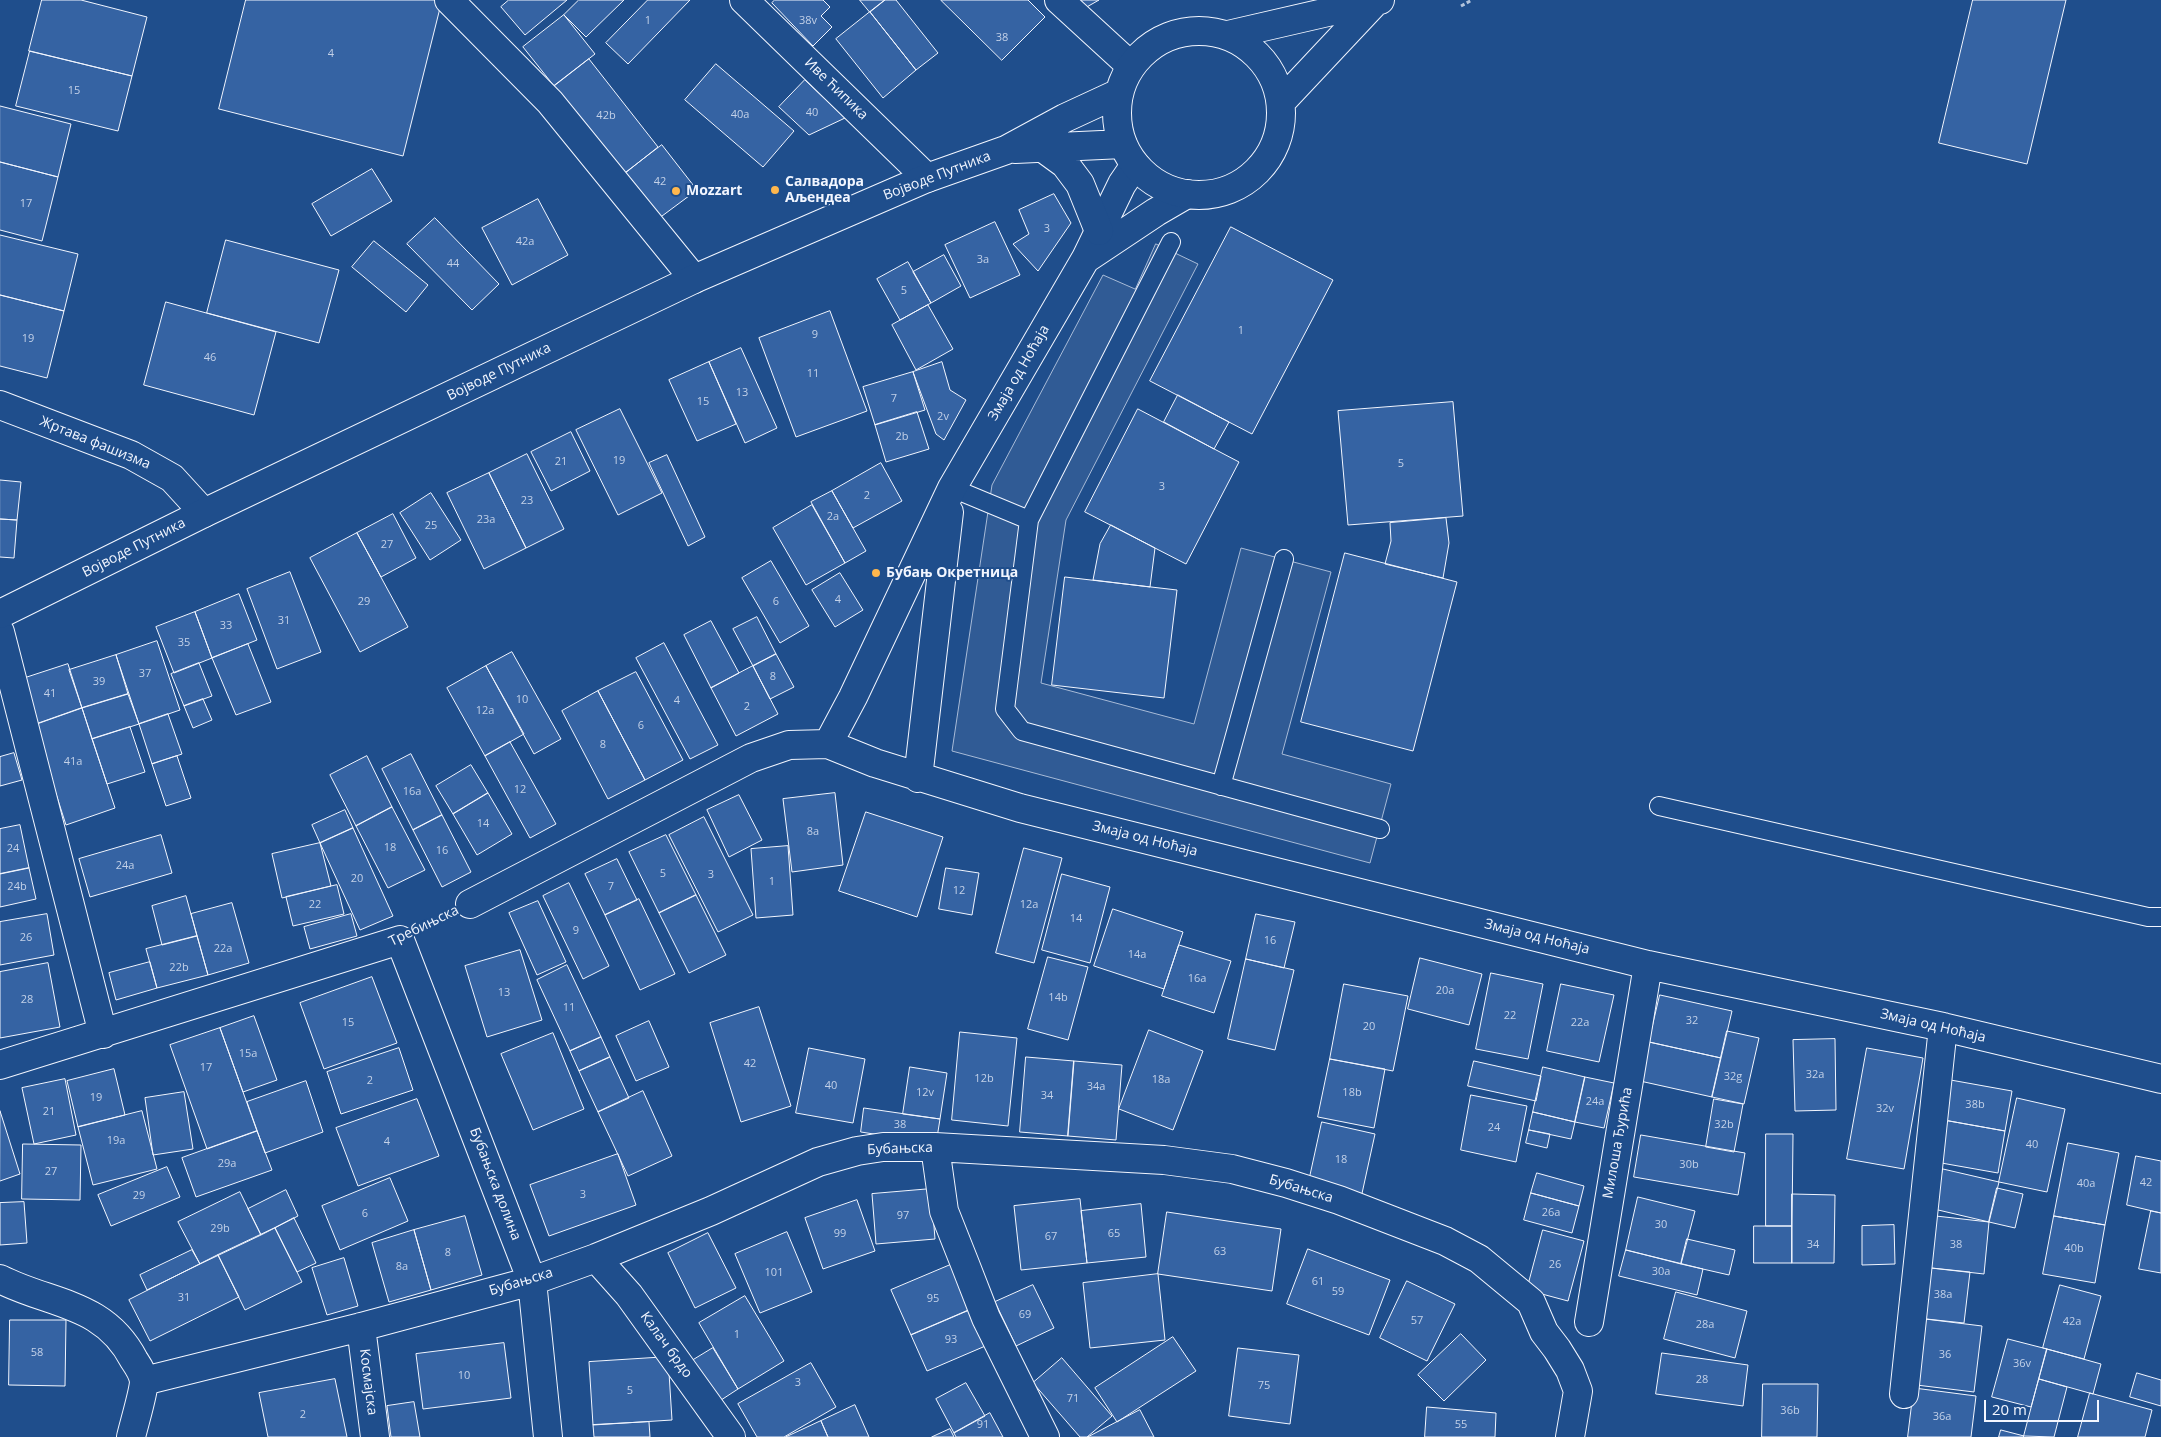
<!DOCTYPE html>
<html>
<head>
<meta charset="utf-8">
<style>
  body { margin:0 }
  #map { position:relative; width:2161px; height:1437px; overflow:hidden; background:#1f4e8c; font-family:"Open Sans",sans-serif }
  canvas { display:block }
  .scale { position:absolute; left:1984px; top:1400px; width:115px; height:22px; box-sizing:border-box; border:2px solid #f2f6ff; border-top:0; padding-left:6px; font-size:15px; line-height:18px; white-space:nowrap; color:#f2f6ff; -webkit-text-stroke:4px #1f4e8c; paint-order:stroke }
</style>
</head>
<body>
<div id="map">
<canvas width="2161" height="1437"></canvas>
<div class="scale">20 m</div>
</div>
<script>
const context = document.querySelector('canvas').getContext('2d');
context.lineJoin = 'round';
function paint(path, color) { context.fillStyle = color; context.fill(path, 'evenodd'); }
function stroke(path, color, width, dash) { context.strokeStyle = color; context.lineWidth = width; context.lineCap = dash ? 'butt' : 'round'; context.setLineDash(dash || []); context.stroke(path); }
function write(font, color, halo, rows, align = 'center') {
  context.font = font + ' "Open Sans",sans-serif'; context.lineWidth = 4; context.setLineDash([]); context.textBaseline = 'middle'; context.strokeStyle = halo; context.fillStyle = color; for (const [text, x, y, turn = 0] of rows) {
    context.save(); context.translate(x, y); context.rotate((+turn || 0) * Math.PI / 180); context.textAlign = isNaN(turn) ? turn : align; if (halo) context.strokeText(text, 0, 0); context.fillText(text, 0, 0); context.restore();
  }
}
const built = new Path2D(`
  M1156,244L1198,264L1066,520L1041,683L1194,724L1241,548L1331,572L1282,754L1391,784L1370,863L952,751L992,485L1103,275L1135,289Z`);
paint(built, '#305b95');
stroke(built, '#a8bbd7', 1);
const building = new Path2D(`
  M42,0H81L147,17L132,76L29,51Z
  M246,0H442L403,156L219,109Z
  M509,0H567L525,35L501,7Z
  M579,0H624L586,37L564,15Z
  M648,0H690L628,64L606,43Z
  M775,0H823L830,7L821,16L832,27L813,46L772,3Z
  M860,0H885L870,12Z
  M885,0H896L938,53L916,70L870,12Z
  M941,0H1028L1045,17L1002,60Z
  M1078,0H1099L1085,8Z
  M1973,0H2066L2027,164L1939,143Z
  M870,12L916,70L883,98L836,39Z
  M564,15L595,54L554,86L523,47Z
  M30,51L132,76L118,131L16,106Z
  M589,59L658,147L624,174L554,86Z
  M716,64L794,131L763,167L685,100Z
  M805,80L845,118L809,135L779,107Z
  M0,106L71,124L58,177L0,162Z
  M662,145L697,190L658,219L624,174Z
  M0,162L58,177L42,241L0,230Z
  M372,169L392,201L331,236L312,204Z
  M1054,194L1071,223L1038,271L1013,244L1029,234L1019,210Z
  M538,199L568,255L512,285L482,228Z
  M435,218L499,284L472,310L407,244Z
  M995,222L1020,275L970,298L945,245Z
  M1231,227L1333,280L1252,434L1150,381Z
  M0,235L78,254L64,311L0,295Z
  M226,240L339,270L319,343L207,313Z
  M374,241L428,285L406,312L352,267Z
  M944,255L961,286L931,303L913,272Z
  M908,262L931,303L900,320L877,279Z
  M0,295L64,311L47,378L0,366Z
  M166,302L276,332L254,415L144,385Z
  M928,305L953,349L916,370L892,325Z
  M830,311L867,411L796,437L759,338Z
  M741,348L777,428L745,443L709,362Z
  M709,362L736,424L697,441L669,380Z
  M942,362L950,390L966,400L944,440L936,434L913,372Z
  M913,372L925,410L875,425L863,387Z
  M1178,395L1229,422L1214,449L1164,422Z
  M1453,402L1463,516L1348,525L1338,411Z
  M620,409L662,493L618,515L576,430Z
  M1138,409L1239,462L1186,564L1085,512Z
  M917,412L929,449L886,462L875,425Z
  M571,432L590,471L551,491L531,452Z
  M527,454L564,529L526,548L489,473Z
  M667,455L705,537L688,546L649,463Z
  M881,463L902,501L853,528L832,491Z
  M489,473L526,548L484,569L447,493Z
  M0,480L21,482L17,520L0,519Z
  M832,491L866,551L845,563L811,502Z
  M431,493L461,540L430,560L400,513Z
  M812,505L845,563L806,585L773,528Z
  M393,514L416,558L381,577L357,533Z
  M1446,518L1449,543L1443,578L1385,564L1391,541L1390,523Z
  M0,519L17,520L14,558L0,557Z
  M1111,525L1155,548L1150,587L1093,580L1100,544Z
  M357,533L408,627L360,652L310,558Z
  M1345,553L1457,582L1413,751L1301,722Z
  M771,561L809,626L780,643L742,578Z
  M290,572L321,652L277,669L247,589Z
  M840,573L863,610L835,627L812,590Z
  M1065,577L1177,590L1164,698L1052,685Z
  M239,594L257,640L212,658L195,612Z
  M195,612L212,658L174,673L156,627Z
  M757,617L776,654L753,666L733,629Z
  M711,621L739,673L711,688L684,635Z
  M157,641L180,710L139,724L116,655Z
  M664,643L718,745L690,759L636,658Z
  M248,644L271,702L236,715L212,658Z
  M512,652L561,739L534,754L486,666Z
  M776,654L794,687L770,699L753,666Z
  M116,655L128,694L82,708L69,670Z
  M199,663L212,696L184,706L171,674Z
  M68,664L82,708L34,725L19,680Z
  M486,666L524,734L485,756L447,688Z
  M753,666L778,714L736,736L711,688Z
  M636,672L683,760L645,780L598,691Z
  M598,691L645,780L608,799L562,711Z
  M128,694L139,724L92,739L82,708Z
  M203,699L212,720L193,728L184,706Z
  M82,708L115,808L66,825L34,725Z
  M168,714L182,754L152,764L139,724Z
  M130,727L145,772L107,784L92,739Z
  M510,742L556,824L530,838L485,756Z
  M14,753L22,780L0,786V757Z
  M411,754L442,815L413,830L382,769Z
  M177,756L191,798L166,806L152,764Z
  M367,756L392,807L356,826L330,775Z
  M471,765L488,793L453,814L436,786Z
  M488,793L512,834L477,855L453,814Z
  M835,793L843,865L792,872L783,799Z
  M739,795L762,840L729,857L707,810Z
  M392,807L425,870L388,888L356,826Z
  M345,810L353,828L320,843L312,825Z
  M866,812L943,837L917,917L839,891Z
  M442,815L471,872L442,887L413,830Z
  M704,817L753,915L718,932L669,835Z
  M20,825L29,868L0,874V829Z
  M353,828L393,916L360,930L320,843Z
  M161,835L172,873L90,897L79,859Z
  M666,835L696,895L659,913L629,852Z
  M320,843L331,886L282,898L272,854Z
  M788,846L793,915L756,918L751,849Z
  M1024,848L1062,858L1034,963L996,953Z
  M617,859L637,900L605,915L585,874Z
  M29,868L36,899L0,907V874Z
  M946,868L979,873L972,915L939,909Z
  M1062,874L1110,887L1090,963L1042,950Z
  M569,883L609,966L583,979L543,896Z
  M337,885L344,914L293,926L286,897Z
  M696,895L726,955L689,973L659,913Z
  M186,896L197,936L162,945L152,906Z
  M639,899L675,974L640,990L605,915Z
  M538,901L566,962L537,975L509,913Z
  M232,903L249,963L208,975L191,914Z
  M1113,909L1183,932L1164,989L1094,966Z
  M47,914L54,955L0,965V922Z
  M351,914L357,936L310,949L304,927Z
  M1256,914L1295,922L1284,968L1246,959Z
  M197,936L208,975L157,988L146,949Z
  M1179,945L1231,961L1214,1013L1162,996Z
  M520,950L542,1020L487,1037L465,966Z
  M1048,957L1088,967L1068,1040L1028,1029Z
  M1420,958L1482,974L1469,1025L1408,1009Z
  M1246,959L1294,970L1275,1050L1228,1039Z
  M150,962L157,988L116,1000L109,973Z
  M48,963L60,1027L0,1038V972Z
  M567,965L601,1037L570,1051L537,980Z
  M1491,973L1543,984L1528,1059L1476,1049Z
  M372,977L397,1043L324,1069L300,1003Z
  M1344,984L1408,996L1393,1071L1330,1059Z
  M1561,984L1614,995L1599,1062L1547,1051Z
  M1660,995L1732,1011L1721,1058L1649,1042Z
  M759,1007L791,1106L741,1122L710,1023Z
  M254,1016L277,1080L243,1092L220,1028Z
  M649,1021L669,1067L636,1081L616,1036Z
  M220,1028L257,1131L207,1149L170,1045Z
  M1149,1030L1203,1051L1173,1130L1119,1109Z
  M1727,1031L1759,1038L1744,1104L1712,1097Z
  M960,1032L1017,1038L1008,1126L952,1120Z
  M553,1033L584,1109L533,1130L501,1054Z
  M601,1037L610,1057L579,1071L570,1051Z
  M1835,1039L1836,1110L1795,1111L1793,1040Z
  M1649,1042L1721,1058L1712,1097L1640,1081Z
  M399,1048L413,1090L341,1114L327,1072Z
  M809,1048L865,1059L853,1123L796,1113Z
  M1867,1048L1923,1058L1904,1169L1847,1159Z
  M610,1057L629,1098L598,1112L579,1071Z
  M1026,1057L1074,1061L1068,1136L1020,1132Z
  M1330,1059L1385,1069L1374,1128L1318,1117Z
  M1074,1061L1122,1065L1116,1140L1068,1136Z
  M1474,1061L1541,1076L1536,1101L1468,1086Z
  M910,1067L947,1073L940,1119L903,1114Z
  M1543,1067L1585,1077L1575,1122L1533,1112Z
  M114,1069L125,1115L78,1127L67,1081Z
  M1585,1077L1614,1083L1604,1128L1575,1122Z
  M65,1079L76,1135L34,1144L22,1088Z
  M1945,1079L2012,1091L2005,1131L1938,1119Z
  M306,1081L323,1132L265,1153L247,1102Z
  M643,1091L672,1156L628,1176L598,1112Z
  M184,1092L193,1149L153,1155L145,1098Z
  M1471,1095L1527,1106L1516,1162L1461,1150Z
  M2017,1098L2065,1109L2047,1192L1999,1182Z
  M417,1099L439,1156L358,1186L336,1128Z
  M1714,1099L1743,1104L1734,1152L1706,1147Z
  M864,1108L940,1119L936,1144L861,1132Z
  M0,1111L20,1174L0,1181Z
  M142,1111L157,1169L93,1185L78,1127Z
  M1533,1112L1575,1122L1571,1139L1529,1130Z
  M1938,1119L2005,1131L1998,1173L1930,1161Z
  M1322,1122L1375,1134L1361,1198L1308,1186Z
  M1529,1130L1550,1134L1547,1148L1526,1143Z
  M257,1131L272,1170L196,1197L182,1158Z
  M1766,1134H1793L1792,1226H1766Z
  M1641,1135L1745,1153L1738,1195L1634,1177Z
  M2068,1143L2119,1153L2105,1225L2054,1216Z
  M23,1144L81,1145L80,1200L22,1199Z
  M618,1154L636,1205L549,1236L530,1185Z
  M2136,1156L2161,1161V1213L2127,1205Z
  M167,1167L180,1197L111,1226L98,1195Z
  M1943,1169L1999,1182L1989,1222L1934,1209Z
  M1537,1173L1584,1186L1579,1206L1531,1193Z
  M390,1178L408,1221L340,1250L322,1206Z
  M1997,1188L2023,1194L2015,1228L1989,1222Z
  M931,1189L935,1239L876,1244L872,1194Z
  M286,1190L298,1216L261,1235L248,1209Z
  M240,1192L261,1235L200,1264L178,1222Z
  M1531,1193L1579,1206L1572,1233L1524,1220Z
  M1792,1194L1835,1195L1834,1263H1792Z
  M1638,1197L1695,1211L1681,1264L1626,1250Z
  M1080,1199L1087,1263L1021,1270L1014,1206Z
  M857,1200L875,1251L823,1269L805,1218Z
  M24,1202L27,1243L0,1245V1203Z
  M1141,1204L1146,1257L1087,1263L1081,1211Z
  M2151,1211L2161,1213V1273L2139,1269Z
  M1167,1212L1281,1229L1272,1291L1158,1274Z
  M1927,1215L1989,1222L1984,1274L1922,1267Z
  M465,1216L482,1275L431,1290L414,1230Z
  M2054,1216L2105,1225L2095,1283L2043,1274Z
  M294,1218L316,1263L297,1272L275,1228Z
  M1894,1225L1895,1264L1862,1265V1226Z
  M1754,1226H1792V1263H1754Z
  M275,1228L302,1282L245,1310L218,1255Z
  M414,1230L431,1290L389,1302L372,1243Z
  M1543,1230L1584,1241L1568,1301L1527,1290Z
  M787,1232L812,1292L760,1313L735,1254Z
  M708,1233L736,1288L695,1308L668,1253Z
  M1687,1239L1735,1250L1729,1275L1681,1264Z
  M1308,1249L1390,1280L1369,1335L1287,1304Z
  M192,1250L200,1264L147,1290L140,1275Z
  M1626,1250L1703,1269L1697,1295L1619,1276Z
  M218,1255L239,1297L150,1341L129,1300Z
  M344,1258L358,1306L327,1315L312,1268Z
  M955,1263L974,1308L911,1335L891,1290Z
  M1922,1267L1970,1272L1964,1323L1917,1318Z
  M1158,1274L1165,1340L1090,1348L1083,1283Z
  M1407,1281L1455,1304L1427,1361L1380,1338Z
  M1033,1285L1054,1328L1016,1346L995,1302Z
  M2060,1285L2101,1296L2084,1359L2043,1348Z
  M1676,1292L1747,1311L1735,1358L1664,1339Z
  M745,1296L784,1361L738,1389L699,1323Z
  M974,1308L990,1344L927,1371L911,1335Z
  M1917,1318L1982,1326L1974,1392L1908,1384Z
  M10,1320H66L65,1386L9,1385Z
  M1461,1334L1486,1360L1444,1401L1418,1375Z
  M1173,1337L1196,1371L1117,1422L1095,1388Z
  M2008,1339L2047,1349L2031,1407L1992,1397Z
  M504,1343L511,1398L423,1409L416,1354Z
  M713,1348L738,1389L715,1404L690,1362Z
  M1238,1348L1299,1355L1290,1424L1229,1416Z
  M2047,1349L2101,1364L2093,1394L2039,1379Z
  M1662,1353L1748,1365L1743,1406L1656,1394Z
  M668,1357L672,1420L593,1425L589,1362Z
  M1062,1358L1112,1416L1087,1437H1080L1033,1383Z
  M811,1363L836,1407L784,1437H757L738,1404Z
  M2137,1373L2161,1380V1406L2130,1397Z
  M335,1379L347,1437H268L259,1393Z
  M2039,1379L2067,1387L2054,1437L2024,1436Z
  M966,1383L985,1416L954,1433L936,1399Z
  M1763,1384H1818L1817,1437H1762Z
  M1914,1388L1976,1396L1971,1437H1908Z
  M2090,1393L2152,1410L2145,1437H2078Z
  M414,1402L420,1437H391L387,1406Z
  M855,1405L869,1437H828L821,1421Z
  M1427,1407L1496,1413L1495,1437H1425Z
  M1140,1410L1154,1437H1088Z
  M990,1413L1003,1437H956L954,1433Z
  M821,1421L828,1437H786Z
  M649,1422L650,1437H594L593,1425Z
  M950,1429L954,1437H932Z
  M2001,1430L2024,1436L2023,1437H1999Z`);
paint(building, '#3563a3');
stroke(building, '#f2f6ff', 1);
const service = new Path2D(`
  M1171,242L1029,520L1005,709L1022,731L1380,829
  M952,488L1029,520
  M1221,786L1284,559
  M1659,806L2148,917H2161`);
const minor = new Path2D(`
  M449,0L550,102L694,279
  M744,0L927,178
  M1059,0L1131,66
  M1087,258L1156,212L1187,194
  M0,405L131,455L172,478L204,513
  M0,632L103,1034
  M828,744L853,697L952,488L1086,258L1122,184L1135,165
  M918,778L949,512
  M470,904L751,758L789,745L828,744L875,763L1020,808L1648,965L1943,1027L2161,1079
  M0,1065L400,940L532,1281L548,1437
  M935,1147L944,1211L965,1264L986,1318L1045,1437
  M596,1258L629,1295L731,1437
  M0,1279C51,1305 104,1302 134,1360C138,1366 143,1373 144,1381C144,1391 134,1424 131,1437
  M1589,1322L1648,965
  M361,1327L375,1437
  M144,1381L361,1327L532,1281L596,1258L711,1211L818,1162L857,1151L883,1147H935L1164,1160L1232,1169L1286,1183L1339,1200L1445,1241L1479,1259L1531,1302L1544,1332L1557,1349L1570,1370L1578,1391L1570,1437
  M1904,1394L1943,1027`);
const tertiary = new Path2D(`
  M1117 113a82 82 0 1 1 164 0a82 82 0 1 1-164 0Z
  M1228,35L1380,0
  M1282,101L1375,2
  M1043,148L1065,164L1080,184L1099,231
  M1015,149L1123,144
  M0,614L204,513L694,279L927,178L1006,150L1065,118L1119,93`);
stroke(service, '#f2f6ff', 20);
stroke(minor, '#f2f6ff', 30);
stroke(tertiary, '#f2f6ff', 30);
stroke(new Path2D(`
  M1461,6L1472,0`), '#b3c4dc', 3, [4, 2.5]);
stroke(service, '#1f4e8c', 18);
stroke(minor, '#1f4e8c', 28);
stroke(tertiary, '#1f4e8c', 28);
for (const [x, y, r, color] of [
  [775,190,5,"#ffb74d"],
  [676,191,5,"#ffb74d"],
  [876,573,5,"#ffb74d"]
]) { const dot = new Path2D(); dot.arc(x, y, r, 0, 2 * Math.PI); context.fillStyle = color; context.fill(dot); stroke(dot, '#1f4e8c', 2); }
write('11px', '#c3d1e8', null, [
  ["1",648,21],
  ["38v",808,21],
  ["38",1002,38],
  ["4",331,54],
  ["15",74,91],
  ["40",812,113],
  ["40a",740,115],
  ["42b",606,116],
  ["42",660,182],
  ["17",26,204],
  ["3",1047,229],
  ["42a",525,242],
  ["3a",983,260],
  ["44",453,264],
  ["5",904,291],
  ["1",1241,331],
  ["9",815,335],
  ["19",28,339],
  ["46",210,358],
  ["11",813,374],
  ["13",742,393],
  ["7",894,399],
  ["15",703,402],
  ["2v",943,417],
  ["2b",902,437],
  ["19",619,461],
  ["21",561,462],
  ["5",1401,464],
  ["3",1162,487],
  ["2",867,496],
  ["23",527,501],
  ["2a",833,517],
  ["23a",486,520],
  ["25",431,526],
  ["27",387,545],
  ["4",838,600],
  ["29",364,602],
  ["6",776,602],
  ["31",284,621],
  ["33",226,626],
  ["35",184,643],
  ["37",145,674],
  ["8",773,677],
  ["39",99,682],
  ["41",50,694],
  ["10",522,700],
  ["4",677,701],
  ["2",747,707],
  ["12a",485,711],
  ["6",641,726],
  ["8",603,745],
  ["41a",73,762],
  ["12",520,790],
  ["16a",412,792],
  ["14",483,824],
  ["8a",813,832],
  ["18",390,848],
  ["24",13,849],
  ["16",442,851],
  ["24a",125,866],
  ["5",663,874],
  ["3",711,875],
  ["20",357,879],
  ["1",772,882],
  ["24b",17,887],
  ["7",611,887],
  ["12",959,891],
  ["22",315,905],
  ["12a",1029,905],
  ["14",1076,919],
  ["9",576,931],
  ["26",26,938],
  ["16",1270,941],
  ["22a",223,949],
  ["14a",1137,955],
  ["22b",179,968],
  ["16a",1197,979],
  ["20a",1445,991],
  ["13",504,993],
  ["14b",1058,998],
  ["28",27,1000],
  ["11",569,1008],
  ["22",1510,1016],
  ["32",1692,1021],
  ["15",348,1023],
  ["22a",1580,1023],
  ["20",1369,1027],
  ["15a",248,1054],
  ["42",750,1064],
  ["17",206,1068],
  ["32a",1815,1075],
  ["32g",1733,1077],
  ["12b",984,1079],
  ["18a",1161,1080],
  ["2",370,1081],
  ["40",831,1086],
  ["34a",1096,1087],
  ["12v",925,1093],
  ["18b",1352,1093],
  ["34",1047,1096],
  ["19",96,1098],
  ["24a",1595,1102],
  ["38b",1975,1105],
  ["32v",1885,1109],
  ["21",49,1112],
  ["38",900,1125],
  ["32b",1724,1125],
  ["24",1494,1128],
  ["19a",116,1141],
  ["4",387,1142],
  ["40",2032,1145],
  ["18",1341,1160],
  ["29a",227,1164],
  ["30b",1689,1165],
  ["27",51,1172],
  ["42",2146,1183],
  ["40a",2086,1184],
  ["3",583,1195],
  ["29",139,1196],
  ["26a",1551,1213],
  ["6",365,1214],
  ["97",903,1216],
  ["30",1661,1225],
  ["29b",220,1229],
  ["99",840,1234],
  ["65",1114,1234],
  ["67",1051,1237],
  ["34",1813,1245],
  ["38",1956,1245],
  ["40b",2074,1249],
  ["63",1220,1252],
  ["8",448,1253],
  ["26",1555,1265],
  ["8a",402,1267],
  ["30a",1661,1272],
  ["101",774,1273],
  ["61",1318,1282],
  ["59",1338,1292],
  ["38a",1943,1295],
  ["31",184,1298],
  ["95",933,1299],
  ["69",1025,1315],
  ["57",1417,1321],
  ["42a",2072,1322],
  ["28a",1705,1325],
  ["1",737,1335],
  ["93",951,1340],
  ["58",37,1353],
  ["36",1945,1355],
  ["36v",2022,1364],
  ["10",464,1376],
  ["28",1702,1380],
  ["3",798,1383],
  ["75",1264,1386],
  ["5",630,1391],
  ["71",1073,1399],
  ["36b",1790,1411],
  ["2",303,1415],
  ["36a",1942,1417],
  ["91",983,1425],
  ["55",1461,1425]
]);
write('14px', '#f2f6ff', '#1f4e8c', [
  ["Иве Ћипика",836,89,44],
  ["Војводе Путника",937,176,-21],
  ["Војводе Путника",499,372,-26],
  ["Змаја од Ноћаја",1019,373,-60],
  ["Жртава фашизма",95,443,22],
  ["Војводе Путника",134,548,-27],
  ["Змаја од Ноћаја",1145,839,14],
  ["Требињска",424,926,-26],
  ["Змаја од Ноћаја",1537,937,14],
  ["Змаја од Ноћаја",1933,1026,13],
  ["Милоша Ђурића",1618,1143,-80],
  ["Бубањска",900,1149,-2],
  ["Бубањска долина",495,1184,69],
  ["Бубањска",1301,1189,17],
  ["Бубањска",521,1282,-17],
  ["Калач брдо",666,1345,54],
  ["Космајска",368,1382,83]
]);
write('bold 14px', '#f2f6ff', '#1f4e8c', [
  ["Салвадора",785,182],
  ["Аљендеа",785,198],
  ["Mozzart",686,191],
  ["Бубањ Окретница",886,573]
], 'left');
</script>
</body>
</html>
